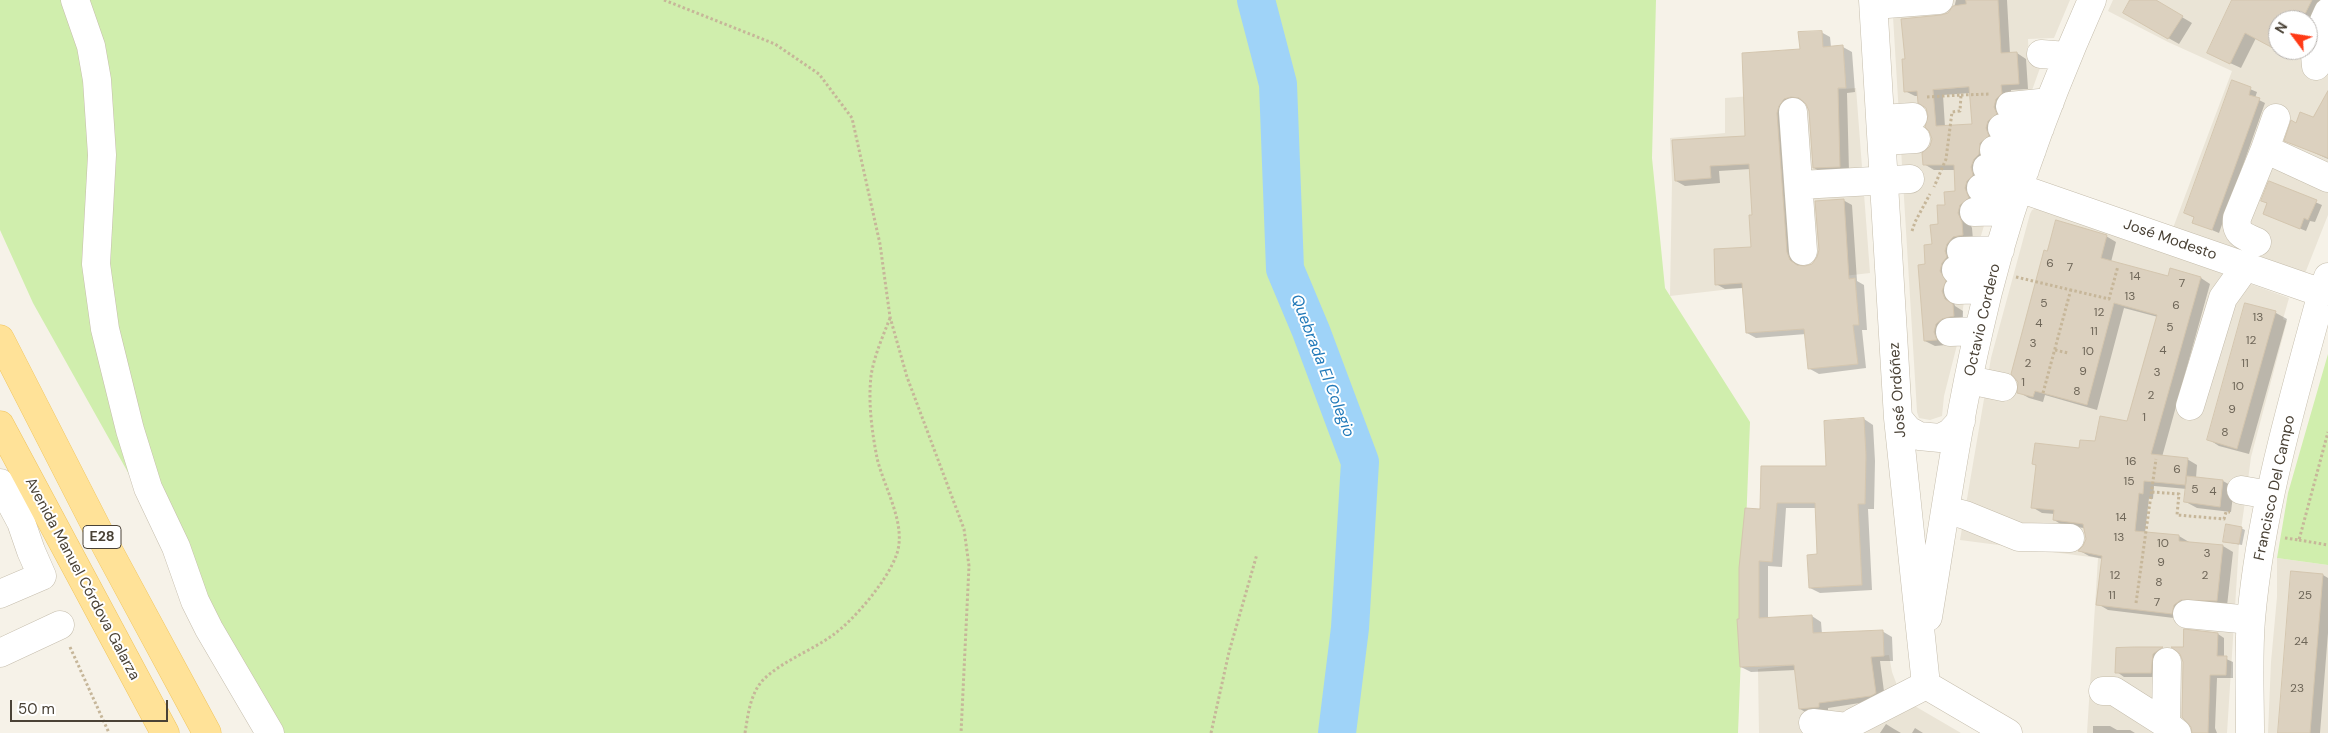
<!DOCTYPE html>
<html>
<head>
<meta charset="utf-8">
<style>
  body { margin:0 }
  #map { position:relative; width:2328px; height:733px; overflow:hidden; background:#f6f2e8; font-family:"DM Sans",sans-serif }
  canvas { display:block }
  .north { position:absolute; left:2268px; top:10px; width:50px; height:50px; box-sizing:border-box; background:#fff; border:1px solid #b7b3af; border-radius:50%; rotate:301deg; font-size:14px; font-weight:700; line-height:20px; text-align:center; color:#4a4236 }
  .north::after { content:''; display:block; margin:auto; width:18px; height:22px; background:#ff3a16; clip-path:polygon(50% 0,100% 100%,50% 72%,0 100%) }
  .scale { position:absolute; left:10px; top:700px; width:158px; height:22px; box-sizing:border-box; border:2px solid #4a4236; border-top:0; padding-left:6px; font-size:15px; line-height:18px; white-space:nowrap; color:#4a4236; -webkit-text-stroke:4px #fff; paint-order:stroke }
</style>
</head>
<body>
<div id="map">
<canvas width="2328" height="733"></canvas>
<div class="north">N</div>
<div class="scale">50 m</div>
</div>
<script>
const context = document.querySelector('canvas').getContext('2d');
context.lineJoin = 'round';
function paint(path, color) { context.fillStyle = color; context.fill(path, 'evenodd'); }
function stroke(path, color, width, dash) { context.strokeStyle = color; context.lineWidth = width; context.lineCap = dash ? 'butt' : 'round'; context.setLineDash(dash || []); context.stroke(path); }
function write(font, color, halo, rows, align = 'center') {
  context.font = font + ' "DM Sans",sans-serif'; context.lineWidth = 4; context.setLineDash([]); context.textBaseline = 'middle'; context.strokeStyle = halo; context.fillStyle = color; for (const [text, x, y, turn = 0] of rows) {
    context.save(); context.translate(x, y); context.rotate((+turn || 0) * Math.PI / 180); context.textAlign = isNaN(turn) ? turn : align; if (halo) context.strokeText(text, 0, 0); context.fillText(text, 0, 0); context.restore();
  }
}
paint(new Path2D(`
  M1892,0H2070L2054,38L2028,39L2029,62L2040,68L1986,219L1967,282L1958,341L1944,396L1942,416L1930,420L1919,418L1917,412Z
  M2113,0H2328V215L2304,276L2173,228L2232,71L2168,42L2108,11ZM2278,20H2308V50H2278Z
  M1856,88L1870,273L1670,296L1672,182L1670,138L1725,133V98Z
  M2040,207L2289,298L2283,319L2287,321L2251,457L2248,480L2239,544L2227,733H2087L2098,558L1960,540L1991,358L2030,214L2032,210Z
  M2277,558L2328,565V733H2268L2271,662L2277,597Z
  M1889,655L1892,672L1906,709L1913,705L1961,733H1759L1758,669Z`), '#eae4d6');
paint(new Path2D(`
  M0,0H1656L1652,158L1665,288L1750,422L1738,733H274L33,303L0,230Z
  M2328,354V565L2277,558L2288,493Z`), '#d0eead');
paint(new Path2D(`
  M1956,0H2007L2010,54L2017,53L2026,59L2028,89L2011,90V99L1968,219L1972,228L1973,240L1952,297L1955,306L1963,311V321L1944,338L1946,345L1935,346L1925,341L1927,265L1946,206L1956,192L1955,170H1934L1924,164L1933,137L1926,126L1930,117L1927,108L1919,96H1915L1905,91L1907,60L1954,8ZM1970,93L1973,125L1945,127L1943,95Z
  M2130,0H2153L2192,23L2179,44L2124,13Z
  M2233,0H2326L2308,34V20H2278V50L2256,38L2241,68L2219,58Z
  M1821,32L1830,37L1831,47H1843L1852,52L1855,92L1847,93L1849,172L1823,173L1814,168L1810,111L1806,102L1793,104L1796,258L1799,267L1805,268L1813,265L1818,258L1843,200L1852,205L1857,281L1864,285L1867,330H1862L1866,368L1819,374L1810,369L1806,334L1756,338L1747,333L1744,288L1725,289L1716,284L1752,249L1753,216L1750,169L1719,171L1720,183L1685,186L1676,181L1746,138L1801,50Z
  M2279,50H2299L2295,58Z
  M2233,82L2257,92L2255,98L2265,103L2219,233L2193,222L2195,218L2185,213Z
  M2328,93V159L2286,140L2297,124L2313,119Z
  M2270,183L2322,205L2315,222L2310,221L2306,231L2270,216L2268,204L2263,201Z
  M2106,236L2116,242L2111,262L2169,277L2201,278L2210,284L2162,457L2187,459L2197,465L2196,478L2223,481L2234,487L2231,512L2197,508L2186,502L2187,489L2154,486L2153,499L2149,498L2145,533L2179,536L2189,542L2223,546L2233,552L2227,606L2182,619L2108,610L2098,604L2103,559L2089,556L2080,551L2084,547L2087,539L2085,528L2064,526L2054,520L2055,514L2042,513L2032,507L2037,466L2034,464L2080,450L2128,423L2158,317L2124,308L2097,410L2045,395L2043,402L2029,398L2018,392L2048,252Z
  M2246,304L2276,313L2287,319L2249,454L2219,446L2208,439Z
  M1864,419L1873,425L1875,461L1874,509H1868L1872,590L1820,593L1810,588L1818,555L1816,508H1786L1782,567L1768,566V619L1812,616L1821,622L1822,634L1882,631L1892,637L1893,661H1880L1885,699L1828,708V712L1809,714L1800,709L1796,670L1751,672L1741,667V620L1762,510L1828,467Z
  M2241,528L2245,530L2242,545L2225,542Z
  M2323,575L2328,578V633L2320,733H2279Z
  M2218,634L2224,638V658L2233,662V678H2217L2215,728L2217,733H2193L2185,649Z
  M2117,649H2163L2169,652L2159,677H2124L2117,672Z
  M1886,724L1894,729L1901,733H1880Z
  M2093,726H2110L2117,730H2130L2135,733H2093Z
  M1915,728L1923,733H1912Z`), '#0003');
stroke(new Path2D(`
  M1256,0L1278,84L1285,269L1311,331L1360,462L1350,628L1337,733`), '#9fd3f8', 38);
const building = new Path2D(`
  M1966,0H1998L2001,53L2017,52L2019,84L2001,85L2002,93L1996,99L1994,107L1997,114L1988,121L1986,128L1989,136L1980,143L1979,154L1974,159L1971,167L1973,175L1967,181L1965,188L1969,198L1960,205L1958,213L1962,222L1963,235L1953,237L1947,244L1945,251L1947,257L1942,263L1940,271L1946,281L1942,291L1945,299L1953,304L1954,316L1942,319L1936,324L1934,332L1937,340L1924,341L1918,265L1925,264L1924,245L1932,244L1930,225L1938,224L1937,205H1945L1944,192L1955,191L1954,165H1923L1922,153L1930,146L1932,139L1929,131L1925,127L1928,116L1926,108L1918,103L1917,91L1904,92L1902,59H1905L1901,19L1941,15L1948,13L1953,6L1966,4ZM1969,87L1972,124L1936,126L1933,90Z
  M2130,0H2156L2183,16L2168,39L2123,13Z
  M2232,0H2312L2302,20H2278V50H2286L2284,54L2245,33L2230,64L2207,53Z
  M1822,31L1823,47L1843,45L1846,88H1838L1840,167L1813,168L1809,111L1806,104L1799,98L1791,97L1784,99L1779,106L1777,113L1787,252L1790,260L1797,265L1805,266L1812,264L1817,257L1819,250L1815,201L1844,199L1849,279L1855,278L1859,325H1853L1858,364L1808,369L1804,329L1746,333L1742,283L1715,285L1714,249L1751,247L1749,215H1752L1749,164L1710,166L1711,178L1675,181L1672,140L1745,136L1742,53L1800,49L1798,32Z
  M2232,80L2251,87L2249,95L2260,98L2212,230L2192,223L2194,217L2184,213Z
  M2328,91V158L2284,141L2291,120L2296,123L2300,112L2313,117Z
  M2269,181L2317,200L2308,220L2304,218L2300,229L2263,214L2267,203L2261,201Z
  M2056,220L2107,235L2101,258L2168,276L2170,268L2201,277L2151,454L2188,458L2185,485L2144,481L2143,494L2139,493L2135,531L2179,535V541L2223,545L2217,601L2181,600L2174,605L2172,614L2096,605L2102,556L2078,551L2083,546L2086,539L2083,524L2053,520L2054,510L2031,508L2036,465L2032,464L2035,443L2079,448L2080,440L2095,441L2100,416L2127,421L2157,315L2114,303L2087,405L2035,391L2033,397L2017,393L2018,382L2011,374L2044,250L2047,251Z
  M2245,303L2276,311L2237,449L2207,440Z
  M1864,418L1866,455L1865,504H1858L1862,585L1809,588L1807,555L1817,554L1815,503H1777L1772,562L1759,561V618L1812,615L1813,633L1883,630L1884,656L1871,657L1876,693L1871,696L1819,703V707L1799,709L1794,665L1740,667L1737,619H1739V568L1745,508L1760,509L1761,466H1826L1824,421Z
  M2187,476L2223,480L2220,507L2184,502Z
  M2226,524L2242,527L2239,544L2223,542Z
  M2291,571L2323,574L2310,733H2278Z
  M2184,629L2218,633L2217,656H2227L2226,675H2210L2208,733H2192L2191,727L2182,717L2183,662L2180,654L2171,647H2183Z
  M2135,647H2163L2153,654L2151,673H2115L2116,648Z`);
paint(building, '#dcd1bf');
stroke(building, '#d4c6af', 1);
const minor = new Path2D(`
  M75,0L91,46L97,80L102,155L96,264L105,329L130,430L148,488L176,547L195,601L209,629L270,733
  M1873,0L1898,418L1926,685L2008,733
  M1874,5L1939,0
  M2041,54L2067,56
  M2316,66L2314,43L2328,12
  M2010,106L2050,102
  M1793,112L1803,251
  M1881,119L1913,117
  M2002,128H2040
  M1882,141L1916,139
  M2265,149L2276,118
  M1994,150H2032
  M1987,168L2025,170
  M1800,185L1910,179
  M1981,188H2019L2322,293
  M1974,212L2011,211
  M2257,242C2244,236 2235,234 2237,218L2265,149L2328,178
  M1961,251L2000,250
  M1956,270L1994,269
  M1958,290L1988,289
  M1950,332L1978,331
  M1969,380L2003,387
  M2190,406L2223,298L2246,266
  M1898,418L1908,430L1919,436L1940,438L1950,433L1961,421
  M0,483L21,522L31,551L42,576L0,594
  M2241,490L2270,495
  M1946,510L1965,515L2019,537L2070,538
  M2187,614L2251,620
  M1928,617C1944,521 1957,424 1979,330C2004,216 2045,106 2092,0
  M0,653L60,625
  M2103,691H2114L2166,724L2177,733
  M1813,723L1847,727
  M2166,724L2167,662
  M1846,733L1847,727L1854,722L1926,685
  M2250,733C2250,695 2248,656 2251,619C2261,507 2293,400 2322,293L2328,277`);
const major = new Path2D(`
  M0,339L106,546L207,733
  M0,425L165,733`);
stroke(minor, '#c5bdac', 29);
stroke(major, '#f0c45b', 29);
stroke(new Path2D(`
  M664,0L775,44L819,74L852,118L880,244L890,317L907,377L964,529L969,566L961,733
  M1961,95L1990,94
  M1927,97L1961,95L1960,111L1952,112L1946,159L1934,187
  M1912,231L1915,222L1930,194
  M2016,277L2109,299L2118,266
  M2055,350L2068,353
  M2043,393L2071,289
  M2152,492L2179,494L2177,515L2224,519L2226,512H2230
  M2285,538L2299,540L2328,432
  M2299,540L2328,545
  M2136,603L2156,459
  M70,647L109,733
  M745,733C748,715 750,694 763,680C782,661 811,651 833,635C854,620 887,581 896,556C908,526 884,488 877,458C872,432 868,403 871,376C874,356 883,336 890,318
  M1211,733L1229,652L1257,554`), '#c6b699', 3, [2.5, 2.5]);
stroke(minor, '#fff', 28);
stroke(major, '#ffe298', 28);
write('12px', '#6e6658', null, [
  ["6",2050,264],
  ["7",2070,268],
  ["14",2135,277],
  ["7",2182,284],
  ["13",2130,297],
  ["5",2044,304],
  ["6",2176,306],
  ["12",2099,313],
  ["13",2258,318],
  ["4",2039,324],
  ["5",2170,328],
  ["11",2094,332],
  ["12",2251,341],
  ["3",2033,344],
  ["4",2163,351],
  ["10",2088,352],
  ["2",2028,364],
  ["11",2245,364],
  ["9",2083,372],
  ["3",2157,373],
  ["1",2023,383],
  ["10",2238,387],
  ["8",2077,392],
  ["2",2151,396],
  ["9",2232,410],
  ["1",2144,418],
  ["8",2225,433],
  ["16",2131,462],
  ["6",2177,470],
  ["15",2129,482],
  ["5",2195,490],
  ["4",2213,492],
  ["14",2121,518],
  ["13",2119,538],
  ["10",2163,544],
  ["3",2207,554],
  ["9",2161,563],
  ["12",2115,576],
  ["2",2205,576],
  ["8",2159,583],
  ["11",2112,596],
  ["25",2305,596],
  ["7",2157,603],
  ["24",2301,642],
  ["23",2297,689]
]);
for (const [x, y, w] of [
  [102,537,38]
]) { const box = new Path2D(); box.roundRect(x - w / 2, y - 11.5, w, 23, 4); context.fillStyle = '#fff'; context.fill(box); stroke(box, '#4a4236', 1); }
write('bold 14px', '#4a4236', null, [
  ["E28",102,537]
]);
write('15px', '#4a4236', '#fff', [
  ["José Modesto",2170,240,19],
  ["Octavio Cordero",1983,320,-77],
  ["José Ordóñez",1898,390,-94],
  ["Francisco Del Campo",2275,488,-78],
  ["Avenida Manuel Córdova Galarza",82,579,62]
]);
write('italic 16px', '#2179b9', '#fff', [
  ["Quebrada El Colegio",1322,366,69]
]);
</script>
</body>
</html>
